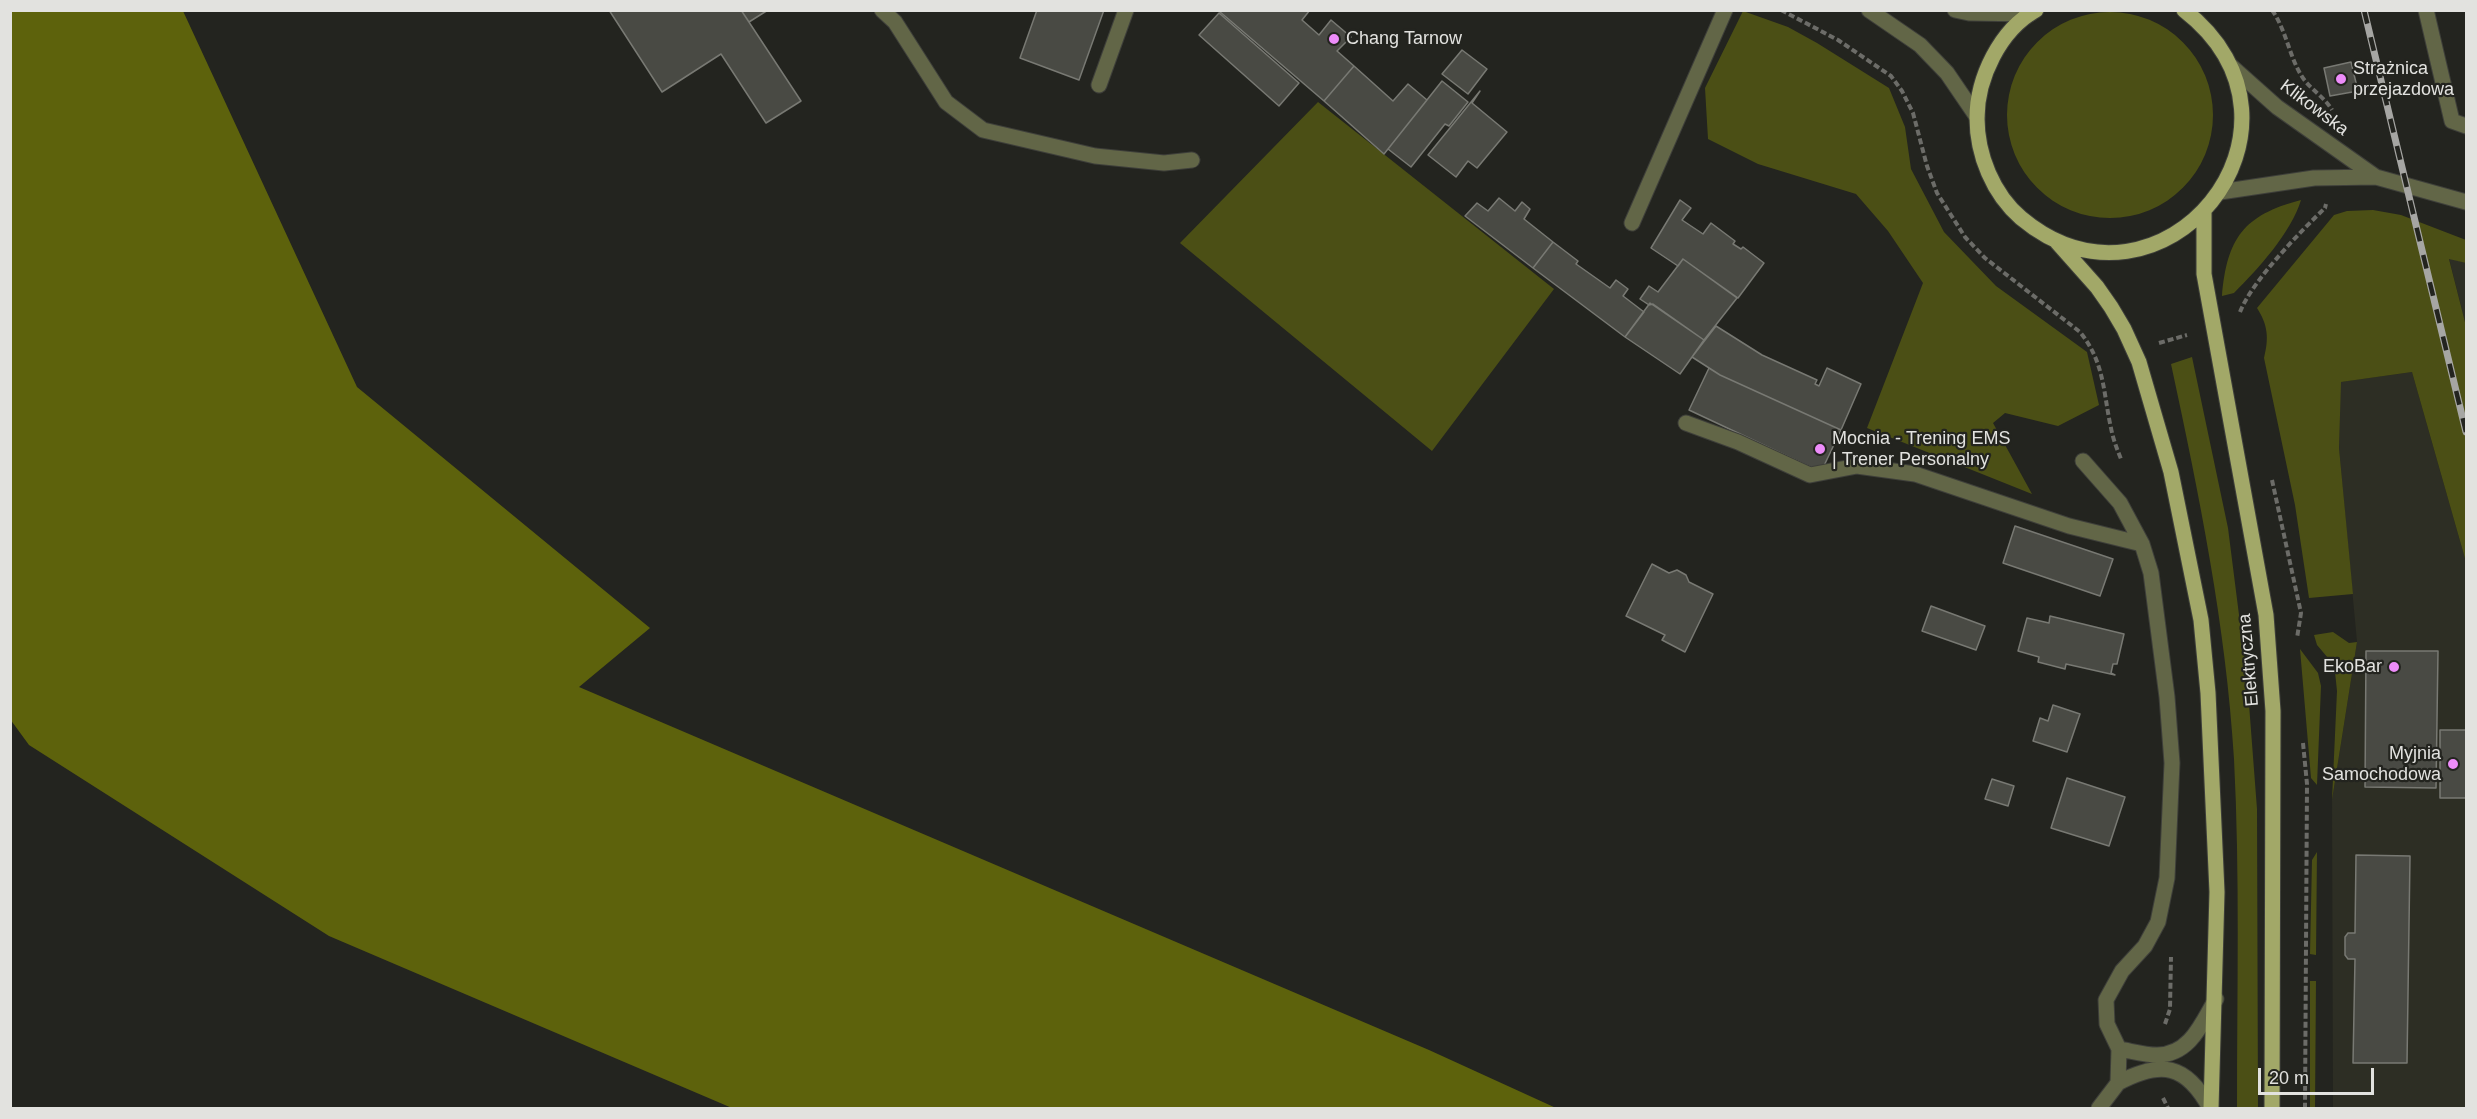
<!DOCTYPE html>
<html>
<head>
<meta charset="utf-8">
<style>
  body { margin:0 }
  #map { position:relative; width:2477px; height:1119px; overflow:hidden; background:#23241f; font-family:Helvetica,sans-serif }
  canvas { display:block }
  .frame { position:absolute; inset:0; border:12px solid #e2e2df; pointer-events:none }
  .scale { position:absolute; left:2258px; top:1068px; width:116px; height:27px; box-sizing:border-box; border:3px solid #e2e2df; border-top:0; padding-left:8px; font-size:18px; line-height:21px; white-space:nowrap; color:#e2e2df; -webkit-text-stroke:4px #23241f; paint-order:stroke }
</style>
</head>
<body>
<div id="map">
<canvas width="2477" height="1119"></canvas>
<div class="frame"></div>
<div class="scale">20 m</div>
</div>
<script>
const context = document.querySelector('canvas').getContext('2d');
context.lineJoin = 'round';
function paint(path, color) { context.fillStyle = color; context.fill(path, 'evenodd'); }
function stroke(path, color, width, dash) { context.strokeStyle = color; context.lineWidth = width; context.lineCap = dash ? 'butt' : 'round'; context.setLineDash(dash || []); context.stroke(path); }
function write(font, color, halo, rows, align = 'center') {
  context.font = font + ' Helvetica,sans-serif'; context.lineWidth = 4.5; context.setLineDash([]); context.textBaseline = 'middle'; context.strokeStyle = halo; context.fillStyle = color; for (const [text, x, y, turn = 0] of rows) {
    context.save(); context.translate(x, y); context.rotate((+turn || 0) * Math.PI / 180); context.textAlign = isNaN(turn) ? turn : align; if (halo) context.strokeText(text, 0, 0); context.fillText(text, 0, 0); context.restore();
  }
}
paint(new Path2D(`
  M2449,258L2466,263V326Z
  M2412,372L2466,562V1108H2333L2332,800L2357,642L2339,448L2340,382Z`), '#2d2e24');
paint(new Path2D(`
  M1743,11L1788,27L1817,43L1889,88L1905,127L1911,169L1944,232L1996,286L2087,352L2099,405L2058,426L2005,413L1993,423L2032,494L1867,428L1923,283L1888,231L1856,194L1758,164L1708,139L1705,88Z
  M2007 115a103 103 0 1 1 206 0a103 103 0 1 1-206 0Z
  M1318,102L1554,289L1432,451L1180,243Z
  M2301,200C2291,233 2258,269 2234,293L2222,296C2227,239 2243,215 2301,200Z
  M2373,210L2401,215L2466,240V263L2449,259L2466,326V562L2412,372L2341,382L2339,448L2353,594L2309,598L2295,505L2264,358C2269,338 2268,325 2257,308L2334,215L2347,211Z
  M2192,357L2228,528L2247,678L2257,809L2258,1108H2237C2237,992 2240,875 2234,759C2226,626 2199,494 2171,364Z
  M2333,632L2349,643L2357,642L2332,800L2337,691L2335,672L2328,658L2317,645L2314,635Z
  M2300,649L2318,673L2321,686L2317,785L2311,778Z
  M2317,852L2316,955L2310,954L2312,860Z
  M2310,981H2316L2315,1108H2310Z`), '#4b4f15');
paint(new Path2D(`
  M10,11H183L357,387L650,628L579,687L1429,1050L1556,1108H732L329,936L29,745L10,719Z`), '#5d620c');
const building = new Path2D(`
  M609,10H741L801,101L766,123L721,54L662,92Z
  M741,10H768L749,22Z
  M1037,10H1104L1079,80L1020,58Z
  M1310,10L1302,20L1319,35L1331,20L1351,37L1337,51L1354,66L1324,101L1219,11Z
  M1219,13L1299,83L1279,106L1199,35Z
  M1462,50L1487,69L1468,94L1442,74Z
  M2351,62L2358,91L2330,96L2324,68Z
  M1354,66L1393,101L1408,84L1427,100L1384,154L1324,101Z
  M1442,81L1468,102L1449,126L1445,124L1411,167L1388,149Z
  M1480,91L1472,103L1507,132L1477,168L1468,161L1456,177L1428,155Z
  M1499,198L1515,211L1522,202L1530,209L1524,219L1553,242L1533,268L1465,216L1477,203L1488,211Z
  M1680,200L1691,208L1682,220L1703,234L1711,223L1735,241L1733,244L1741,249L1743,247L1764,263L1738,298L1683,259L1678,266L1651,248Z
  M1553,242L1578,261L1576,264L1610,288L1616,280L1628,289L1623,296L1644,312L1625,337L1533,268Z
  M1683,259L1737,298L1704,340L1653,304L1649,305L1640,299L1649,286L1658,292Z
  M1650,303L1704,340L1680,374L1625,337Z
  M1716,326L1762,355L1817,380L1815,384L1819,386L1827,368L1861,384L1841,430L1720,375L1692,357Z
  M1709,368L1720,375L1841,430L1821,472L1689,410Z
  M2015,526L2113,559L2100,596L2003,563Z
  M1652,564L1669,573L1677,570L1686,575L1689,582L1713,594L1685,652L1662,640L1665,635L1626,616Z
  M1931,606L1985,626L1976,650L1922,631Z
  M2050,616L2124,634L2117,664H2113L2111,673L2115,675L2066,664L2065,669L2038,662L2039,657L2018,651L2027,618L2049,623Z
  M2366,651H2438L2436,788L2365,787Z
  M2053,705L2080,714L2067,752L2033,741L2040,718L2048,721Z
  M2440,730H2466V798H2440Z
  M2067,778L2125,797L2109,846L2051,828Z
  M1992,779L2014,786L2008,806L1985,799Z
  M2356,855L2410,856L2407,1063H2353L2355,959H2348L2345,955V937L2348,933H2355Z`);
paint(building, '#494a44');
stroke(building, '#787973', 1.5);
const minor = new Path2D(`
  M882,10L895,22L946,102L983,130L1095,156L1164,163L1192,160
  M1869,10L1920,45L1947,73L1977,117
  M1955,10L1969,13L2030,14
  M2426,10L2452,121L2466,126
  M2231,66L2277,107L2376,177
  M1099,85L1126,10
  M2220,192L2314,178L2376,177L2466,202
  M1632,223L1725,10
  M1686,423L1738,442L1810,475L1857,466L1915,474L2069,526L2142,544
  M2083,461L2120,503L2142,544L2151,573L2167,697L2172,763L2167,878L2158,922L2145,946L2122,971L2106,1000L2107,1024L2119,1049L2118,1083L2099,1108
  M2119,1049C2131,1051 2145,1055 2157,1055C2190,1055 2202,1023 2216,999
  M2118,1083C2161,1060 2186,1064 2210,1108`);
const major = new Path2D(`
  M2036,10C2000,30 1977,78 1977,118C1977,155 1993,194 2021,218C2161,335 2334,127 2184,10
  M2204,213V274L2266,615L2273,711L2272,1108
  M2057,242L2097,287L2111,307L2124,329L2139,362L2171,472L2201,620L2208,693L2217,892L2211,1108`);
stroke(minor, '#3e3f3a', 17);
stroke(major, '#3e3f3a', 17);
stroke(new Path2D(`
  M1781,10L1838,40L1891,76L1902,91L1913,113L1927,166L1937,193L1965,237L1985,258L2080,332C2105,363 2103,392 2111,428C2113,439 2117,449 2121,459
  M2272,10C2286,30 2289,55 2301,75C2309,89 2324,96 2332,110
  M2240,312C2252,281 2301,231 2325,208L2326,204
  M2159,343L2187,335
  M2272,480L2301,613L2297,638
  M2303,743L2307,784L2305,1108
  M2165,1024L2170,1009L2171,957
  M2163,1098L2168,1108`), '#6c6c68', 4, [6, 3]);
stroke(minor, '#626647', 15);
stroke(major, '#a2a868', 15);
const rail = new Path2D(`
  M2364,10L2466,432`);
stroke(rail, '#a6a6a3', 7);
stroke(rail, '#23241f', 4.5, [14]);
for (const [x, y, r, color] of [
  [1334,39,6,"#ed8cf9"],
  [2341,79,6,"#ed8cf9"],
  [1820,449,6,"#ed8cf9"],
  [2394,667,6,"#ed8cf9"],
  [2453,764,6,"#ed8cf9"]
]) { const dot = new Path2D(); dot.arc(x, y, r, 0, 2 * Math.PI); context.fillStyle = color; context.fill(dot); stroke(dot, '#23241f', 2); }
write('18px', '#e2e2df', '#23241f', [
  ["Chang Tarnow",1346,39],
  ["Strażnica",2353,69],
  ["przejazdowa",2353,90],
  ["Mocnia - Trening EMS",1832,439],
  ["| Trener Personalny",1832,460],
  ["EkoBar",2382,667,"right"],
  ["Myjnia",2441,754,"right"],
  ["Samochodowa",2441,775,"right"]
], 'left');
write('18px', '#e2e2df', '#23241f', [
  ["Klikowska",2314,108,37],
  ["Elektryczna",2249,660,-95]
]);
</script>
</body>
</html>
